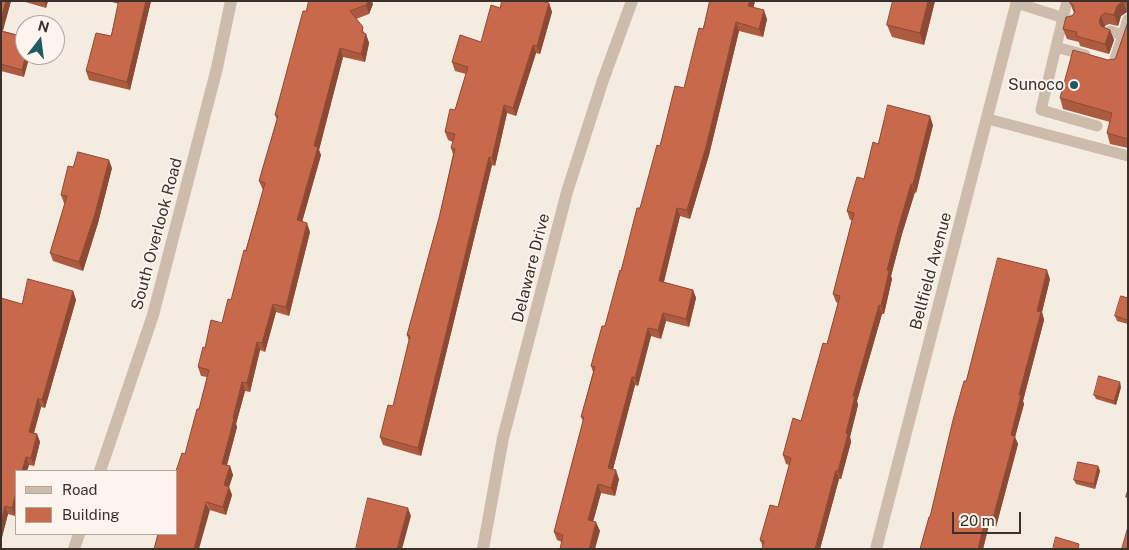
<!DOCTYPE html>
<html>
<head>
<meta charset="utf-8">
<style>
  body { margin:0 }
  #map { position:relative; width:1129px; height:550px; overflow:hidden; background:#f4ebe1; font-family:"Public Sans",sans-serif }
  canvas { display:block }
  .frame { position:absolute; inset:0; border:2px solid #3b302b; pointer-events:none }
  .legend { position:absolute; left:15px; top:470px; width:162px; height:65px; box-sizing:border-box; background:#fbf5ee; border:1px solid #aea6a0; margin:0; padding:6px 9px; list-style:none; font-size:15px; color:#3b302b }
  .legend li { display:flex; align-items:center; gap:10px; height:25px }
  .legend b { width:25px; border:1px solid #aea6a0 }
  .north { position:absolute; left:15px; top:15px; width:50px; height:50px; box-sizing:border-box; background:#fbf5ee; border:1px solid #aea6a0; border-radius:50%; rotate:15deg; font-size:14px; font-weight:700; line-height:20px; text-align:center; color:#3b302b }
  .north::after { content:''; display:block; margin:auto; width:18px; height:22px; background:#1f5a5e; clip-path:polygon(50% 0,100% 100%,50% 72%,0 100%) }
  .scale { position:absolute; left:952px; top:512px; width:69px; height:22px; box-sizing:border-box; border:2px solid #3b302b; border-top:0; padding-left:6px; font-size:15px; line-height:18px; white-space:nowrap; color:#3b302b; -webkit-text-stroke:4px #fbf5ee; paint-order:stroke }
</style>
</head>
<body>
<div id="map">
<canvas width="1129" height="550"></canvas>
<div class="frame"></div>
<ul class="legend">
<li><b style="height:6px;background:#cdbbac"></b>Road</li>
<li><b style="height:14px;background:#c8694b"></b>Building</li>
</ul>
<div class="north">N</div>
<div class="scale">20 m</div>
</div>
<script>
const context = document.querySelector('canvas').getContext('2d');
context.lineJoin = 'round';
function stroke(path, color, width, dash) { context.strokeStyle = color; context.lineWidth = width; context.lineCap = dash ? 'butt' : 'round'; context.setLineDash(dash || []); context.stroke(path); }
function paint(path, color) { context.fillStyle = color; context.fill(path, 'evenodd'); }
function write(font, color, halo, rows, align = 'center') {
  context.font = font + ' "Public Sans",sans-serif'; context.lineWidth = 4; context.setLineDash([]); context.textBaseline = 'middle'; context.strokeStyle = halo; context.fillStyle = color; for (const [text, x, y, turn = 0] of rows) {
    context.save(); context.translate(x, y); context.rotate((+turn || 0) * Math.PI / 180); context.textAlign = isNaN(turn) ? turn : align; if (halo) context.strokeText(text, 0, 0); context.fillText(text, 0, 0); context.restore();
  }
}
stroke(new Path2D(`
  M1067,1L1041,110L1097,126
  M1017,3L1070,20
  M1110,31L1123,35L1128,19
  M1056,47L1085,55
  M1114,62L1123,35
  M988,119L1128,156`), '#cdbbac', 11);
stroke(new Path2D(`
  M100,471L153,315L217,68L231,1
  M74,549L79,534
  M483,549L503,438L567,192L603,80L632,1
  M876,549L1017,1`), '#cdbbac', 12);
paint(new Path2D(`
  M1,1H11L3,31L25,37L24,77L1,71Z
  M22,1H48L46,8Z
  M108,1H151L130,90L89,80L86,71L111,36L119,4Z
  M710,1H755L753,8L767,19L763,37L739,31L709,155L690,219L680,216L664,282L693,290L696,298L689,327L666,321L661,339L651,336L638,386L635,385L613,469L619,479L615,496L601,493L593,522L600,531L562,542L557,540L554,532L583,421L581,417L593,372L591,366L605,326L621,271L660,146L684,88L703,29Z
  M893,1H935L924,45L892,37L887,25Z
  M1128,1V12H1127L1121,16L1118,26L1109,24L1105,26L1104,27L1110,30L1114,40L1109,54L1080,46L1079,42L1067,39L1063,29L1074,13L1070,3Z
  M549,3L552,12L540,54L536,53L516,116L507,113L495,166L492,165L421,456L383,445L380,437L393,406L409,341L407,335L439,218L453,154L451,148L453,142L448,140L445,132L455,110L466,74L455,71L452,62L481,42L500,8Z
  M373,4L369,14L356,19L365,34H366L369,43L365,62L343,57L319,150L321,155L302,222L310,232L289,316L276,312L265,352L260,350L250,392L245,391L236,424L237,427L227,465L230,466L233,475L229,487L232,495L226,515L210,510L185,454L199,409L207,377L201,376L198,367L205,348L222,323L231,300L263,190L259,181L277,120L275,115L306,11Z
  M1128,22V148L1110,144L1107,133L1110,122L1063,109L1060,98L1108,60L1115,59Z
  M933,125L916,193L915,192L902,234L891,276L892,279L884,314H882L857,401L858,405L850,437L851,442L841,479H839L820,549H762L763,547L760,540L778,507L789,465L786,464L783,455L801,421L827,344L838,303L836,302L833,294L852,220H850L847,211L864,179L878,144Z
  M73,167L112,168L98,223L83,271L53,261L50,253L65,203H64L61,195Z
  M1050,279L1042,312L1044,320L1023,401L1024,404L1015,437L1018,444L996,527L989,525L983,549H920L930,517L966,381Z
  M73,291L76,300L45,408L41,407L34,433L37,434L40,442L34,466L29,465L27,471H16L15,516L8,514L1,541L22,304Z
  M1128,298V324L1117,321L1115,316Z
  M1121,387L1116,405L1096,399L1094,395Z
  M1098,466L1100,471L1095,489L1076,484L1074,480Z`), '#ac5a40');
paint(new Path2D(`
  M6,1H11L1,36V19Z
  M44,1H48L46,8Z
  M146,1H151L130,90L127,82Z
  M368,1H372L373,4L369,14L366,5Z
  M750,1H755L752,15L748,6Z
  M928,1H935L924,45L920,33Z
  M1123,1L1127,12L1121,16L1118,26L1114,15L1117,6Z
  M549,3L552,12L540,54L537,46Z
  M764,10L767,19L763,37L759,29Z
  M1101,16L1105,26L1103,32L1099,22Z
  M736,22L739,31L709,155L690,219L687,210Z
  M1110,30L1114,40L1109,54L1105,44Z
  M366,34L369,43L365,62L361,54Z
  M533,45L536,53L516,116L513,108Z
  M340,48L343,57L319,150L321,155L300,229L297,220L314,146Z
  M26,55H30L24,77L22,70Z
  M504,105L507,113L495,166L492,158Z
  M930,116L933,125L916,193L913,184Z
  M489,157L492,165L421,456L418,448Z
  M109,160L112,168L98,223L83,271L79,262Z
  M911,184L915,192L902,234L891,276L892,279L884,314L881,306L887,270L899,225Z
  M677,208L680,216L662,289L659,281Z
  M307,223L310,232L289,316L286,307Z
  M1047,270L1050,279L1042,312L1044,320L1023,401L1024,404L1015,437L1018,444L996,527L993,518L1037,311Z
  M693,290L696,298L689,327L686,319Z
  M73,291L76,300L45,408L42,400Z
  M273,304L276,312L265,352L262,343Z
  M879,305L882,314L857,401L858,405L850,437L851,442L841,479L838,471L853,396Z
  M663,313L666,321L661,339L658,330Z
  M648,328L651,336L638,386L635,378Z
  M257,342L260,350L250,392L247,383Z
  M632,377L635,385L611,477L608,468Z
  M242,382L245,391L236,424L237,427L225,472L222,464Z
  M1120,382L1121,387L1116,405L1114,401Z
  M38,398L41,407L32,440L29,432Z
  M37,434L40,442L34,466L31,458Z
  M26,457L29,465L27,471H22Z
  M230,466L233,475L229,487L232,495L226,515L223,507L224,485Z
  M1098,466L1100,471L1095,489L1094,484Z
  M616,470L619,479L615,496L611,488Z
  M836,470L839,479L820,549H815Z
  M598,484L601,493L591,529L588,520Z
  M16,493V513L15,516L12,508Z
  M206,502L210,510L199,549H194Z
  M5,506L8,514L1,541V522Z
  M408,508L411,516L402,549H397Z
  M986,517L989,525L983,549H978Z
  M596,522L600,531L595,549H589Z`), '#8c4a34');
const building = new Path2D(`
  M1,1H6L1,19Z
  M119,1H146L127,82L86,71L96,33L111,36Z
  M309,1H368L366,5L350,11L363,27L362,32L366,34L361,54L340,48L314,146L318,147L297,220L307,223L286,307L273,304L262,343L257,342L247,383L242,382L233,418L234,419L222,464L230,466L224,485L229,487L223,507L206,502L194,549H154L158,534H176V471L182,453L185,454L197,409H199L209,370L198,367L203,347L205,348L211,320L222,323L228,299L231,300L244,250L246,251L265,183L259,181L278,116L275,115L303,11H306Z
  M502,1H540L549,3L537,46L533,45L513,108L504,105L492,158L489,157L418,448L380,437L388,405L393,406L410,336L407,335L439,218L455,149L451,148L455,134L445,132L450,109L455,110L468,67L452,62L460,35L481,42L491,5L500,8Z
  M710,1H750L748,6L764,10L759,29L736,22L706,147L687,210L677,208L659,281L693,290L686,319L663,313L658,330L648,328L635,378L632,377L608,468L616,470L611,488L598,484L588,520L596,522L589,549H560L563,535L554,532L584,417H581L595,367L591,366L602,326H605L620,270L621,271L637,208H640L657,145L660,146L675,86L684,88L699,28L703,29Z
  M893,1H928L920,33L887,25Z
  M1070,1H1128V3L1123,1L1117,6L1114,15L1105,13L1101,16L1099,22L1101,26L1110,30L1105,44L1076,36L1077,32L1063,29L1066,17L1072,16L1075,12L1073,5L1070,3Z
  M1128,22V139L1107,133L1112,113L1060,98L1073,50L1108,60L1115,59Z
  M1,31L25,37L26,55L22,70L1,64Z
  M888,105L930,116L913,184H911L899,225L887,270L889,271L881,306L879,305L853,396H855L846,433L848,434L838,471L836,470L815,549H762L764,541L760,540L770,505L778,507L791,458L783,455L793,418L801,421L823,343L827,344L840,296L833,294L854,213L847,211L857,177L864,179L873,142L878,144Z
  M78,152L109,160L95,214L79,262L50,253L67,196L61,195L68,166L73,167Z
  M998,258L1047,270L1037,311L1041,312L1019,395H1021L1011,435L1015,436L993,518L986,517L978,549H920L929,517H930L953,420L964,381H966Z
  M28,279L73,291L42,400L38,398L29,432L37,434L31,458L26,457L22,471H16V493L12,508L5,506L1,522V298L22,304Z
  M1121,296L1128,298V320L1115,316Z
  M1099,376L1120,382L1114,401L1094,395Z
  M1078,462L1098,466L1094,484L1074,480Z
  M1128,490V498L1126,497Z
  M368,498L408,508L397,549H356Z
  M1128,527V549H1122Z
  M1056,537L1079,544L1078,549H1053Z`);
paint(building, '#c8694b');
stroke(building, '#8c4a34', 1);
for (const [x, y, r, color] of [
  [1074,85,5,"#1f5a5e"]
]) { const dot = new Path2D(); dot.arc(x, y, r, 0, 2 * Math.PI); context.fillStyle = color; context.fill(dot); stroke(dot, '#fbf5ee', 2); }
write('16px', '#3b302b', '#fbf5ee', [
  ["Sunoco",1064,85]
], 'right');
write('16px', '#3b302b', '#fbf5ee', [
  ["South Overlook Road",157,234,-75],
  ["Delaware Drive",531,268,-76],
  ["Bellfield Avenue",931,271,-75]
]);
</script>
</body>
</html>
